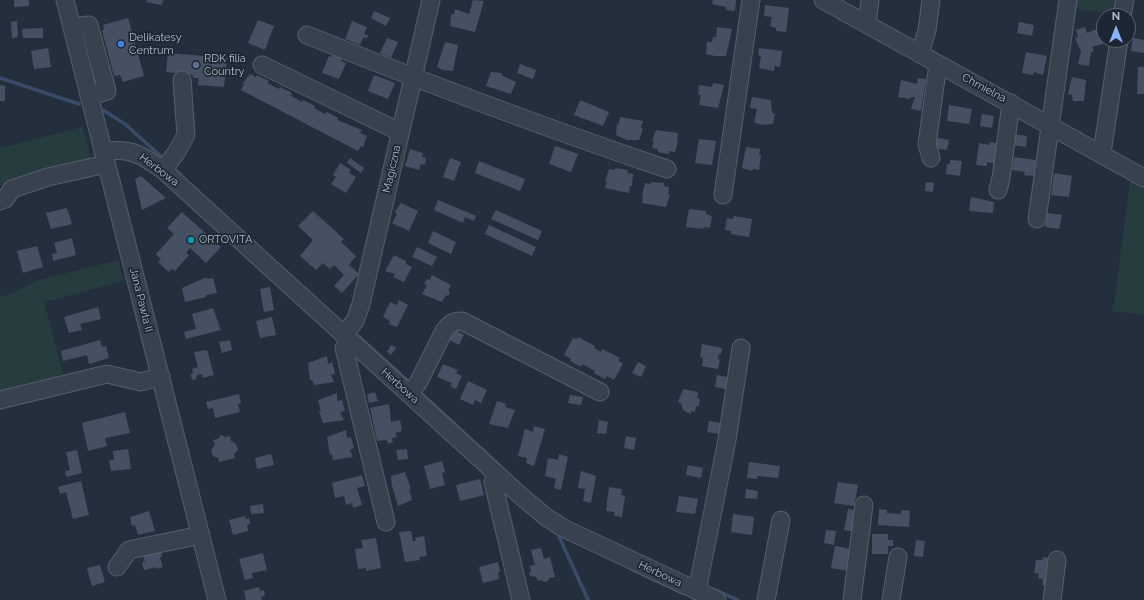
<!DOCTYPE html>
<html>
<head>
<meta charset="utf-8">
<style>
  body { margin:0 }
  #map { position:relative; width:1144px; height:600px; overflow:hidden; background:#242f3e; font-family:Raleway,sans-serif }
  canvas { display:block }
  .north { position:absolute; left:1096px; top:8px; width:40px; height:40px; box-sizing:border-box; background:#1d2633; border:1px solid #59626f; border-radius:50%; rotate:0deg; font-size:11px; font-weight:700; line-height:16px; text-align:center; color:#b4bcc9 }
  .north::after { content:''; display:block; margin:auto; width:14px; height:18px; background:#8ab4f8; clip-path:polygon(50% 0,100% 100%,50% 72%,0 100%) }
</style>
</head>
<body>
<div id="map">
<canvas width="1144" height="600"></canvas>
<div class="north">N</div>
</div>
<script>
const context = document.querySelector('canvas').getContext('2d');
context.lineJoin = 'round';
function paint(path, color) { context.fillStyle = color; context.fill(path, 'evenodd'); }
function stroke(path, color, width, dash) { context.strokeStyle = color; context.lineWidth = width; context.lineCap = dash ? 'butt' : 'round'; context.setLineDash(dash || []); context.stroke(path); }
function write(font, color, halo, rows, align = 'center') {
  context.font = font + ' Raleway,sans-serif'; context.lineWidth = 3.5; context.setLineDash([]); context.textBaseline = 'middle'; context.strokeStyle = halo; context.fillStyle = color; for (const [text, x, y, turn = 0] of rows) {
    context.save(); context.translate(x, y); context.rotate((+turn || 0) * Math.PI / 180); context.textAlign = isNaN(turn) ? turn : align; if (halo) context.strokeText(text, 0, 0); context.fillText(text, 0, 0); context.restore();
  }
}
paint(new Path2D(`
  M1072,0H1120L1118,15L1070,8Z
  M82,127L92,162L0,186V148Z
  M1131,175L1144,183V315L1113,311Z
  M118,260L124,281L44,302L64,378L0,394V297L11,294L38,280Z`), '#263c3f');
stroke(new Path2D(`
  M0,78L79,104
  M103,110L125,124L165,160
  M171,166L181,175
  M356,334L408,381
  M422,394L500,466
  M557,532L588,600
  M629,568L682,593
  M713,589L738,600`), '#394c67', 3.5);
paint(new Path2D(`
  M14,0H29V6L14,7Z
  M147,0H163L162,5L146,2Z
  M473,0L484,1L475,32L450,26L451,15L454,14L455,9L469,14Z
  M713,0H736L735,11L726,10V7L712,4Z
  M765,5L789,8L786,32L776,31V28L770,26L772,17L764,16Z
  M374,11L390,18L386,26L371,18Z
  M128,18L144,76L123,82L120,75L114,76L102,30H104L103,25Z
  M258,20L274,26L265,50L248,43Z
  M17,21L18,37L12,38L11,22Z
  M352,21L367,27L364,34L368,35L367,38H363L360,45L345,39Z
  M1019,22L1034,25L1032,36L1017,33Z
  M717,27L732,29L726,56H715L706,54L707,42H712L713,37H716Z
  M1085,27L1087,33L1100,28L1106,43L1092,47L1094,51L1091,52L1089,66L1078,64L1081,52L1075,38L1078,37L1076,30Z
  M43,28V38H23L22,29Z
  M387,38L398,42L391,58L380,53Z
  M1133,38L1144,40V53L1131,51Z
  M445,42L458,45L453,71L443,70L437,67Z
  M48,48L51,67L34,69L31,51Z
  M759,48L782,51L780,67L775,66L774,71L759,68L761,56L758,55Z
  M1026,52L1047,56L1043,75L1034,72L1033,75L1022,73Z
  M168,53L227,58L224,87L198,85L199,78H193V75L166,72Z
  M333,53L343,57L341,61L346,63L339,79L322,73L329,56L332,57Z
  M520,64L536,70L533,79L517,73Z
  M1138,67H1144V94H1137Z
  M491,72L501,73L503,76L516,82L511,94L486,86Z
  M250,74L256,77L257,75L269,81L267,83L279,89L280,87L292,93L291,96L302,102L303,100L315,106L314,108L325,114L327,112L338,118L337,120L362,130L360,133L367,136L363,147L361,146L358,151L241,90L244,84L243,83Z
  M374,75L395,83L388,99L368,91Z
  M1072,77L1086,80L1084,101H1073L1072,95L1068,94Z
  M918,78L926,79L921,111L911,109L915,97H911L910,99L898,97L901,80L917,84Z
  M713,83L724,85L718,108L699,105L701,95L698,94L699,85L712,87Z
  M0,85L5,86V101H0Z
  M752,97L771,100L772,113L775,114L773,124L761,125L754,122L757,109L750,108Z
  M580,100L609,112L603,126L574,115Z
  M949,105L972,109L969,124L947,121Z
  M982,114L994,116L992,128L980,126Z
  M620,117L643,121L641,128L643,129L639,140H627L616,135L617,123L619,124Z
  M656,130L678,133L677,141H678L675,152L669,151V154L658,152V149L652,148L654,141H652Z
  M1012,134L1027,136L1026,147L1011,145Z
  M934,137L949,140L947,150L932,148Z
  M699,139L716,141L712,165L695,163Z
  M990,142L1000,144L997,164L987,162V166L976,165L979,143L989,145Z
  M555,146L578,154L571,172L549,164Z
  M746,147L760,149L759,155H761L759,170L753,169L752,171L742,168Z
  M410,149L423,153L422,157L426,158L425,165L421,164L419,170L405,166Z
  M1014,157L1036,160L1034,176L1024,175L1025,172L1012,170Z
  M350,158L364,168L361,173L347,163Z
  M450,158L461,162L454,181L443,177Z
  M950,160L962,161L960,176L946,174L947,164H950Z
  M479,161L525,179L520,191L475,173Z
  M340,163L351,170L349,173L356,177L346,193L331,184L336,177L333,175Z
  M615,168L628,170L627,173L633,174L632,186H630L629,193L605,188L607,181H605L609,169L615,170Z
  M1054,173L1072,176L1069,197L1051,195Z
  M141,176L166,198L142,210L135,179Z
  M651,182L664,183V186L669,187L668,194L670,195L666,207L642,203L643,195H642L645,183L651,184Z
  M926,182L934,183L933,192L925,191Z
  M971,197L994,202L993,213L969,211Z
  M438,200L476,216L474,221L465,217L463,223L434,210Z
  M401,203L418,211L409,231L392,223L397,214L395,212Z
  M67,208L72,224L51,229L46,213Z
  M689,209L706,211V214L712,216L710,228L704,227L703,229L686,227Z
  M496,210L542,231L538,240L491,219Z
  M313,211L344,239L341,242L356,256L349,265L359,274L342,293L334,286L344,275L334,265L330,269L323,263L316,270L300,256L313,240L298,226Z
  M182,212L221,247L206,263L190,248L186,253L189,255L175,271L172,269L169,272L158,262L161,259L156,254L174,234L167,228Z
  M1047,213L1062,215L1059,229L1045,227Z
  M734,216L752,219L749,237L731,234V231L725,230L727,218L733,219Z
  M489,225L536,247L532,256L485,234Z
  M433,231L456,242L451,254L428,243Z
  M72,238L76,255L53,261L52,254L57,253L54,243Z
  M37,246L43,267L23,273L17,251Z
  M417,247L437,257L432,266L412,257Z
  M394,255L406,261V264L412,267L404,282L393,277L395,274L385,271Z
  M432,275L451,285L448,290L450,292L448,296L446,295L442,302L422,294L427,285L424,284L427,279L430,280Z
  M207,277V279L213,278L217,293L206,295V297L185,302L182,288Z
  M270,287L274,310L264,312L260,289Z
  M399,300L408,305L397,327L389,324L390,321L383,317L390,302L397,305Z
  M98,307L101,319L80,324L82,330L69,333L64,317Z
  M213,308L221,330L186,339L184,332L196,329L192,314Z
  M272,317L276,335L260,338L256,321Z
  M454,329L464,335L459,345L448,339Z
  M578,337L595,346L594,348L601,352L602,349L620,358L618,360L623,364L614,380L607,376L605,379L594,373L595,371L582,364L581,367L570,361L571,359L564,355L573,338L576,339Z
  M100,340L102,347L106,346L109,358L89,364L87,355L63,361L61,351Z
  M230,340L232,350L222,353L219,342Z
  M702,344L722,348L721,354H719L718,359L720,360L718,369L702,366L703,358L700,357Z
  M391,345L396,348L391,355L387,352Z
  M207,350L214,375L203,378L202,374L197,375L196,379L193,380L190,375L193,373L192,369L198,367L194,352Z
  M327,356L328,364L332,362L334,369L335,374L331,375L334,382L314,385L312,380H310L308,363Z
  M638,362L646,366L641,377L632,373Z
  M443,364L458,370L456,373L462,376L456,389L450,386L452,383L437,377Z
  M717,375L732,378L730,390L715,387Z
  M468,381L487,390L481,403L475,400L473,405L460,399Z
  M683,389L698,392L697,398L700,399L699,406H696L695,412L691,411V414L683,410L681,403L678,402Z
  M375,392L378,401L369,403L367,394Z
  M337,393V401L342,400L345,411L340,412L344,420L323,423L319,411H321L318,400Z
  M239,394L241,403L238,404L240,412L215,418L213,408L208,409L206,402Z
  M570,395L583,397L581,405L568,403Z
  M497,401L506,404L505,407L515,410L508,428L489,424Z
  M389,404L391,422L400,420L402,431L395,433L397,437L392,438L393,442L388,444L387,440L377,441L370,408Z
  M125,412L130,433L105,438L107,446L88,451L82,423Z
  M599,420L608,422L606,434L597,433Z
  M709,421L722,423L720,434L707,432Z
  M534,426L545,429L534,466L526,463L527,458L518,456L525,429L533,432Z
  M346,430L347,438L351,437L354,448L350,450L353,457L333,460L332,454L330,455L327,437Z
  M221,435L225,437L230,436L231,441L236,444L238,450L234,454L235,458L219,462L218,458L213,456L211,450L215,445L213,440L218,439Z
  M626,436L636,438L634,450L624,448Z
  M128,449L131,469L111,471L109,460H114L113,451Z
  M407,449L408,459L398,460L396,450Z
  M77,450L82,473L66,477L65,471L70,470L66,452Z
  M271,454L274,465L257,469L255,458Z
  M559,454L568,457L561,490L554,488L556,479L545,476L548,458L558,460Z
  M442,461L445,472L442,473L445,485L430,489L424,466Z
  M749,462L780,466L778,478L757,476V479L747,478Z
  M688,465L703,468L701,478L686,475Z
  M581,471L596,476L591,503L583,501L585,489L578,488Z
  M405,472L411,489H409L412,500L398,506L391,482H392L391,476Z
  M362,475L365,486L357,488L362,505L353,508L352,503L346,505L344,496L335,498L332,483Z
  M480,479L484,495L460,501L456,485Z
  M81,481L89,515L73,519L66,492L60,494L58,487Z
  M838,482L858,485L854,506L834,503Z
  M609,487L622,489L621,495L625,496L622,517L614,516L615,512L606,511Z
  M746,489L758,491L757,499L745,498Z
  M679,496L698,499L695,514L676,512Z
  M263,504L264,513L251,514L250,506Z
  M848,509L858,510L854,532L844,530Z
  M879,509L887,510V513L901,514V510L910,511L909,527L878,525Z
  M149,511L155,531L138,535L135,525L132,526L130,517Z
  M733,514L754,517L752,535L731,532Z
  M245,516V519L249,518L250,524L247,525L248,531L233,535L229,520Z
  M826,530L836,531L834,545L824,543Z
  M411,531L413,541H416L415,538L424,536L427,556L419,557L420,560L405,562L399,532Z
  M872,534H888V540H893V546H888V554H872Z
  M376,538L381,568L366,571V568L358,569L355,549L363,548L361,540Z
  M916,540L925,541L923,557L914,556Z
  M835,546L852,549L849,571L831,568Z
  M160,548L162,556L160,558L163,567L156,569V567L144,570L142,562H145L142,553Z
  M541,548L544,559L550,557L555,577L549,578L548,581L544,582L542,580L538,581L536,577L530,576L529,573L531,570L530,566L535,565L531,550Z
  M263,553L267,570L252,573L253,578L245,580L239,559Z
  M1043,557L1052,558L1049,586L1042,585L1043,579L1038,578L1039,574L1034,573L1036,560H1042Z
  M498,562L500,572H498L499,579L483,583L479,567Z
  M100,565L105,582L92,586L87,568Z
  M259,587L260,591L264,590L265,596L261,597L262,600H246L244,591Z`), '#455162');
const minor = new Path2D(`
  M65,0L217,600
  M823,0L1144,178
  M1122,16L1125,0
  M867,23L870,0
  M72,27L89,25L107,91L89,96
  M307,35C426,83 546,128 667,169
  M920,54L927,30L931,0
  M262,65L400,132
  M103,152C130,147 142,155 163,170L522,497L546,517L563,528L717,600
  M1102,153L1119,40
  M931,158L927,144L938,64
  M163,170L176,153L186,135L182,80
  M998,190L1001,178L1011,103
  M723,195L751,0
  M0,201L5,199L12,189L48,177L106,164
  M1037,219L1068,0
  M344,334L355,321L361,304L431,0
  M349,339L344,348L386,522
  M409,394L418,383L444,331C449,324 453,321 462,321L600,392
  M0,400L107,374L141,382L161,376
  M496,473L493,482L521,600
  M117,567L129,550L201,535
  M697,591L727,440L741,348
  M766,600L781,520
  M852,600L864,505
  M891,600L898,557
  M1052,600L1057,560`);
stroke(minor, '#565f6c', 19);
stroke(minor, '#38414e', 17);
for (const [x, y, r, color] of [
  [121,44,4,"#3f7fe0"],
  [196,65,4,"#5c6f8a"],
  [191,240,4,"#0f9aa8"]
]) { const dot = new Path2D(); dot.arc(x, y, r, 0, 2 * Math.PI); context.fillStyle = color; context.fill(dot); stroke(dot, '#1d2633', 1.5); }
write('11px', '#b4bcc9', '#1d2633', [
  ["Delikatesy",129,38],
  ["Centrum",129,51],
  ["RDK filia",204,59],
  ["Country",204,72],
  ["ORTOVITA",199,240]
], 'left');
write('11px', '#b4bcc9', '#1d2633', [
  ["Chmielna",984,88,28],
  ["Magiczna",392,169,-77],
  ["Herbowa",159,170,37],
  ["Jana Pawła II",141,300,76],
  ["Herbowa",400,386,42],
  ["Herbowa",660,574,25]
]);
</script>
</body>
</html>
